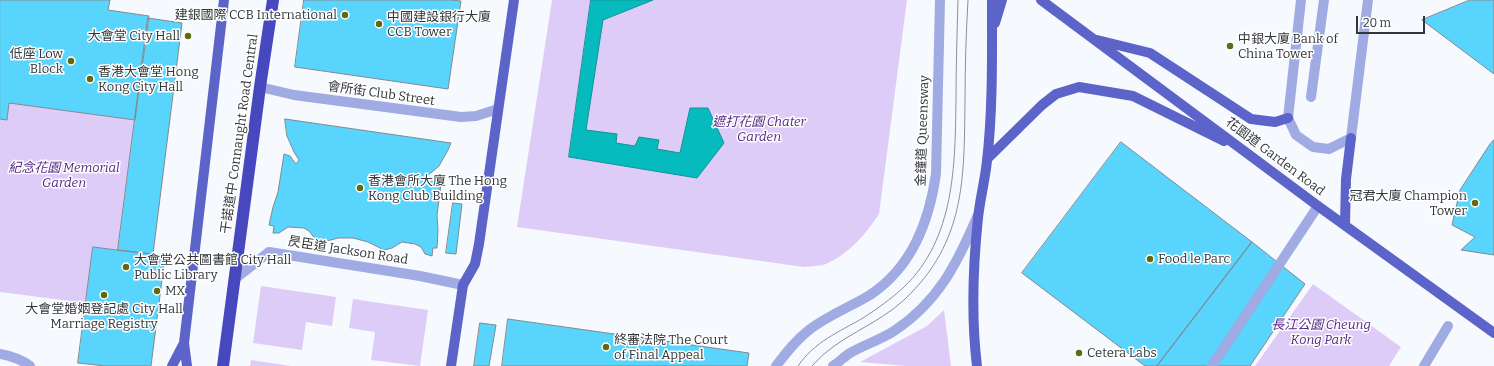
<!DOCTYPE html>
<html>
<head>
<meta charset="utf-8">
<style>
  body { margin:0 }
  #map { position:relative; width:1494px; height:366px; overflow:hidden; background:#f6fafe; font-family:Bitter,serif }
  canvas { display:block }
  .scale { position:absolute; left:1356px; top:16px; width:69px; height:18px; box-sizing:border-box; border:2px solid #343639; border-top:0; padding-left:5px; font-size:12px; line-height:14px; white-space:nowrap; color:#343639; -webkit-text-stroke:3px #fff; paint-order:stroke }
</style>
</head>
<body>
<div id="map">
<canvas width="1494" height="366"></canvas>
<div class="scale">20 m</div>
</div>
<script>
const context = document.querySelector('canvas').getContext('2d');
context.lineJoin = 'round';
function paint(path, color) { context.fillStyle = color; context.fill(path, 'evenodd'); }
function stroke(path, color, width, dash) { context.strokeStyle = color; context.lineWidth = width; context.lineCap = dash ? 'butt' : 'round'; context.setLineDash(dash || []); context.stroke(path); }
function write(font, color, halo, rows, align = 'center') {
  context.font = font + ' Bitter,"Noto Sans TC",serif'; context.lineWidth = 3; context.setLineDash([]); context.textBaseline = 'middle'; context.strokeStyle = halo; context.fillStyle = color; for (const [text, x, y, turn = 0] of rows) {
    context.save(); context.translate(x, y); context.rotate((+turn || 0) * Math.PI / 180); context.textAlign = isNaN(turn) ? turn : align; if (halo) context.strokeText(text, 0, 0); context.fillText(text, 0, 0); context.restore();
  }
}
paint(new Path2D(`
  M552,0H907L879,214C866,234 849,254 826,264C820,266 811,266 804,267L517,227Z
  M9,103L135,120L118,250L93,247L86,303L0,292V119H7Z
  M1313,284L1401,347L1389,366H1255Z
  M261,286L336,297L332,326L306,322L302,350L253,343Z
  M353,299L428,310L420,366L371,360L375,332L349,328Z
  M944,310L951,366H906L860,362L927,326Z
  M251,360L291,366H250Z`), '#deccf8');
const water = new Path2D(`
  M591,0H653L603,20L586,130L617,134L616,143L635,146L639,137L659,140L657,149L680,153L690,108H708L724,143L697,178L569,157Z`);
paint(water, '#05bbbd');
stroke(water, '#139395', 1);
const building = new Path2D(`
  M0,0H110L108,10L149,16L135,120L9,103L7,120L0,119Z
  M304,0H451L461,1L448,89L295,67Z
  M1470,0H1494V74L1422,20Z
  M148,18L182,23L153,254L118,250Z
  M285,119L451,143L448,150L439,166L425,178L428,182L436,176H442L437,215L438,230L437,248H433L432,256L425,254L421,247L415,244L402,242L392,248L384,250L368,242L353,238H338L327,241H319L316,240L309,231L304,228L288,227L279,233H273L274,226L269,225L273,207L278,192L284,154L290,156L296,164L299,160L294,152L287,136Z
  M1494,140V255L1461,250L1475,237L1452,225L1460,190L1490,144Z
  M1121,142L1252,242L1157,366H1145L1022,273Z
  M453,203L462,204L456,254L446,253Z
  M1252,242L1305,284L1250,366H1157Z
  M93,247L165,256L151,366H105L78,363Z
  M508,319L749,353L747,366H502Z
  M480,323L496,325L489,366H474Z`);
paint(building, '#59d4fc');
stroke(building, '#818a8e', 1);
stroke(new Path2D(`
  M1301,0L1288,118L1296,135L1313,147L1329,149L1351,138L1368,0
  M260,87L294,95L461,117L476,116L498,109
  M1311,97L1324,0
  M236,278L269,252L420,276L463,285
  M0,354C11,356 21,359 30,366
  M776,366C786,353 796,340 809,330C827,316 850,307 870,295C912,267 929,222 936,174L940,0
  M833,366C839,362 844,357 850,353C864,345 880,340 894,331C938,302 957,264 977,217
  M1212,366L1318,206
  M1424,366L1448,326`), '#a1abe3', 10);
stroke(new Path2D(`
  M1041,0L1318,206L1494,333
  M995,23L1002,0
  M1097,40L1150,53L1251,119L1275,122L1288,118
  M987,159L1042,105L1056,94L1079,87L1133,96L1224,141
  M1345,225L1346,179L1351,138
  M172,366L184,343
  M187,366L184,343L224,0
  M451,366L463,285L475,264L479,244L514,0
  M977,366C971,317 973,266 978,218C980,199 985,180 987,161C993,109 992,52 992,0`), '#5d64c9', 10);
stroke(new Path2D(`
  M223,366L260,87L273,0`), '#4747be', 12);
stroke(new Path2D(`
  M798,366C814,342 839,332 863,318C877,309 891,299 904,287C955,238 955,165 956,100C956,67 957,33 958,0
  M812,366C837,336 877,326 905,299C965,242 964,180 965,103C965,69 966,34 968,0`), '#8d8f93', 1);
for (const [x, y, r, color] of [
  [345,15,4,"#626a0f"],
  [379,24,4,"#626a0f"],
  [188,36,4,"#626a0f"],
  [1230,46,4,"#626a0f"],
  [71,61,4,"#626a0f"],
  [90,79,4,"#626a0f"],
  [360,188,4,"#626a0f"],
  [1475,203,4,"#626a0f"],
  [1150,259,4,"#626a0f"],
  [126,267,4,"#626a0f"],
  [157,291,4,"#626a0f"],
  [104,295,4,"#626a0f"],
  [606,347,4,"#626a0f"],
  [1079,353,4,"#626a0f"]
]) { const dot = new Path2D(); dot.arc(x, y, r, 0, 2 * Math.PI); context.fillStyle = color; context.fill(dot); stroke(dot, '#fff', 1.5); }
write('13px', '#343639', '#fff', [
  ["建銀國際 CCB International",337,15,"right"],
  ["中國建設銀行大廈",387,17],
  ["CCB Tower",387,32],
  ["大會堂 City Hall",180,36,"right"],
  ["中銀大廈 Bank of",1238,39],
  ["China Tower",1238,54],
  ["低座 Low",63,54,"right"],
  ["Block",63,69,"right"],
  ["香港大會堂 Hong",98,72],
  ["Kong City Hall",98,87],
  ["香港會所大廈 The Hong",368,181],
  ["Kong Club Building",368,196],
  ["冠君大廈 Champion",1467,196,"right"],
  ["Tower",1467,211,"right"],
  ["Food le Parc",1158,259],
  ["大會堂公共圖書館 City Hall",134,260],
  ["Public Library",134,275],
  ["MX",165,291],
  ["大會堂婚姻登記處 City Hall",104,309,"center"],
  ["Marriage Registry",104,324,"center"],
  ["終審法院 The Court",614,340],
  ["of Final Appeal",614,355],
  ["Cetera Labs",1087,353]
], 'left');
write('13px', '#343639', '#fff', [
  ["會所街 Club Street",381,94,8],
  ["金鐘道 Queensway",923,131,-88],
  ["干諾道中 Connaught Road Central",240,134,-82],
  ["花園道 Garden Road",1275,157,37],
  ["昃臣道 Jackson Road",348,251,9]
]);
write('italic 13px', '#572685', '#fff', [
  ["遮打花園 Chater",759,122],
  ["Garden",759,137],
  ["紀念花園 Memorial",64,168],
  ["Garden",64,183],
  ["長江公園 Cheung",1321,325],
  ["Kong Park",1321,340]
]);
</script>
</body>
</html>
